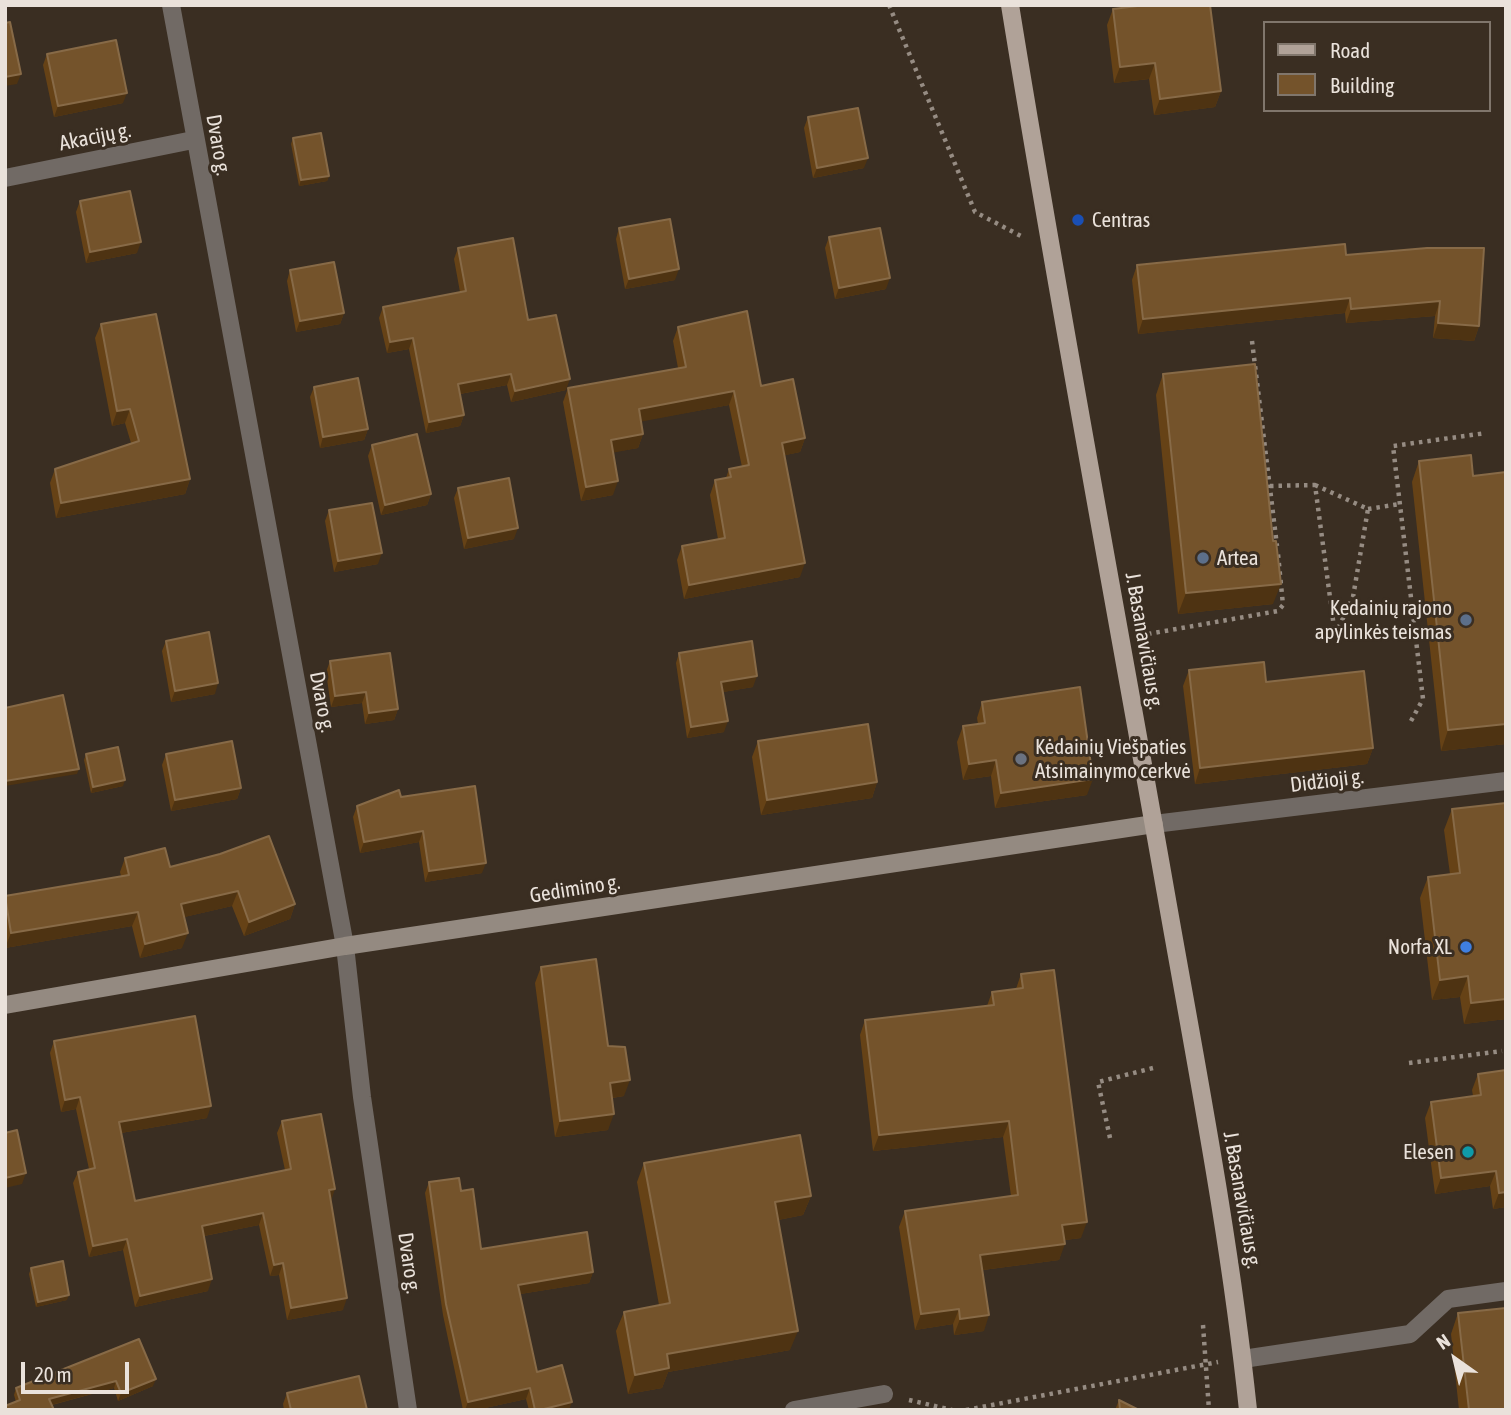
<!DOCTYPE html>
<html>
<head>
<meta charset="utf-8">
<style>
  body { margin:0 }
  #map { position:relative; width:1511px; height:1415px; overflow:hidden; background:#3a2e22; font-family:"Asap Condensed",sans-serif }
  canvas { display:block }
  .frame { position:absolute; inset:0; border:7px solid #eae2db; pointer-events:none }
  .legend { position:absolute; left:1263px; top:21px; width:228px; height:91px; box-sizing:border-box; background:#3a2e22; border:2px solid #80766c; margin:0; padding:9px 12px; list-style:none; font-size:21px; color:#eae2db }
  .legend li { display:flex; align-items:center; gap:14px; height:35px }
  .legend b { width:35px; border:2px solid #80766c }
  .north { position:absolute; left:1420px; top:1324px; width:70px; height:70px; -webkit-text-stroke:5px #3a2e22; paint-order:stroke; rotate:326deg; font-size:19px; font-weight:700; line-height:28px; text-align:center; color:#eae2db }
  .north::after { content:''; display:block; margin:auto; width:24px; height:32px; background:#eae2db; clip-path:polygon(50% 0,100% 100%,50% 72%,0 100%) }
  .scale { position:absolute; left:21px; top:1362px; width:108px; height:32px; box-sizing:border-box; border:4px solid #eae2db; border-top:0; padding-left:9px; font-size:21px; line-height:24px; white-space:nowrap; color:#eae2db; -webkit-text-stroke:5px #3a2e22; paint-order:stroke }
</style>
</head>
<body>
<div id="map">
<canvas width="1511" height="1415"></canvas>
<div class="frame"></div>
<ul class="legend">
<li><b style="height:9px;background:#b0a298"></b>Road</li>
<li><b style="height:19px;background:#74532b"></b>Building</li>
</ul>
<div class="north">N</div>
<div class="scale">20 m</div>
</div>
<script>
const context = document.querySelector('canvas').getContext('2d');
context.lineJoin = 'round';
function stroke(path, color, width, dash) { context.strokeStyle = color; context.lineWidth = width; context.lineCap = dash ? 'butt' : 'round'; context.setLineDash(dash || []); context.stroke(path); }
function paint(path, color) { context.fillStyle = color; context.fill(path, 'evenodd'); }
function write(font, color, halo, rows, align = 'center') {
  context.font = font + ' "Asap Condensed",sans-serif'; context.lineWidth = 6; context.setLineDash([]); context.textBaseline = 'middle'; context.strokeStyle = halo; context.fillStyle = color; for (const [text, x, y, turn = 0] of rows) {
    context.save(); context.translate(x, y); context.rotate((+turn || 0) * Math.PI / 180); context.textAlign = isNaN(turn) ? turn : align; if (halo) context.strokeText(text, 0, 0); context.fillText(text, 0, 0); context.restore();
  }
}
stroke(new Path2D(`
  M889,5L975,212L1021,236
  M1252,341L1277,546
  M1270,486L1315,485L1335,635L1353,597L1368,509L1315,485
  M1368,509L1400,504
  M1148,634L1278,611L1283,605L1278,554
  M1411,721L1423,699L1393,446L1486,433
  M1409,1063L1502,1051
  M1110,1138L1098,1082L1153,1068
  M1203,1325L1209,1410
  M909,1400L952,1410
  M966,1410L1218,1362`), '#968c83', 4.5, [3.5, 5]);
stroke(new Path2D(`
  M1243,1359L1410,1334L1448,1299L1506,1291`), '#716a65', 18);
stroke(new Path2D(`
  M171,5L345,946L362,1097L408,1410
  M5,178L193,140
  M1154,824L1506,781
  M794,1410L884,1394`), '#716a65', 18);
stroke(new Path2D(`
  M5,1005L345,946L1154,824`), '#948a81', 18);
stroke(new Path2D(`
  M1010,5C1058,302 1114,598 1166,894C1196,1065 1230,1237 1248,1410`), '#b0a298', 18);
paint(new Path2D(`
  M1113,9L1221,91L1215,107L1154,115L1149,79L1114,83L1107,25Z
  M47,54L123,103L54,117L43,65Z
  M808,117L864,168L813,178L804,128Z
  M293,138L329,176L327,181L299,186L291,144Z
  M80,201L137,253L86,263L76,212Z
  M619,228L675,280L625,289L616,239Z
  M829,237L886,289L835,299L825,248Z
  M458,248L528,320L566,390L511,402L507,385L460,394L464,415L460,426L426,433L409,349L387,353L379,318L383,307L460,292L454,259Z
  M1427,248L1479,326L1474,341L1433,338L1435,316L1346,323L1345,313L1138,334L1132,280L1137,265L1346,255Z
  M290,270L344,313L340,324L296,332L287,281Z
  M101,324L190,479L185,494L56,518L50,483L55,469L131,443L125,423L112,426L95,338Z
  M678,327L761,386L805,438L800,452L785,455L800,577L684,599L677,560L682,546L718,539L710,495L715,480L726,478L729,469L742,467L729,405L641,421L643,434L638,448L613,452V495L581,501L563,402L568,388L678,368L673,341Z
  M1163,374L1273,541V604L1178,614L1156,395Z
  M314,387L368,429L364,440L320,448L310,397Z
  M372,445L431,494L427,505L381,515L368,456Z
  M1419,461L1473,476L1506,472V744L1441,751L1412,482Z
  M458,488L514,539L464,549L454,498Z
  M329,510L378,564L334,572L325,521Z
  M166,641L215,694L171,702L162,651Z
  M679,653L753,687L723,692L724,732L687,738L676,663Z
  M330,661L398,709L394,720L365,724L362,703L331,707L326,672Z
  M1189,670L1266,682L1373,748L1367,764L1195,784L1183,686Z
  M982,702L1087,795L995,808L991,776L963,780L957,742L963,726L978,724L977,718Z
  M758,741L877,782L872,798L761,815L752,757Z
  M86,754L123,786L91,793L84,760Z
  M166,754L241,788L237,799L171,811L162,765Z
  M401,797L482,873L425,882L419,842L360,853L353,817L357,806Z
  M1506,803V1019L1464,1024L1460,997L1432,1000L1420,898L1428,877L1450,874L1444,830L1452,809Z
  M125,858L170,867L295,904L290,919L244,936L232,906L184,917L182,948L140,958L132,926L5,948V896L121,876L120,872Z
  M541,967L608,1046L624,1096L612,1098L608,1130L555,1137L535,983Z
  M1021,974L1081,1238L1065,1240L1059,1260L983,1270L984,1331L954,1335L953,1324L915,1330L899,1227L905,1211L1011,1196L1003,1137L873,1151L860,1035L865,1020L987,1006L992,992L1016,989Z
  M54,1041L207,1118L121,1133L135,1201L285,1170L277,1133L282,1121L331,1200L343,1310L287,1320L279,1275L270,1276L259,1225L204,1236L208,1291L135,1307L123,1250L89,1257L73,1183L78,1172L89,1169L76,1109L61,1112L50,1053Z
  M1478,1074L1506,1207L1493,1209L1490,1186L1435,1194L1425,1118L1431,1102L1473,1096L1472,1090Z
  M644,1163L811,1196L803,1215L778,1220L790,1350L668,1372L662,1388L628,1394L616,1331L624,1312L659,1305L637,1182Z
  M429,1182L461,1191L481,1249L593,1272L589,1283L520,1294L537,1372L569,1410H529L526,1399L476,1410H463L443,1315L425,1193Z
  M31,1268L67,1300L36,1307L29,1274Z
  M1458,1313L1506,1410H1459L1451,1334Z
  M139,1339L153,1386L118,1401L114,1388L52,1405L16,1402L14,1395L16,1388Z
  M287,1393L367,1410H284L283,1404Z
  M1119,1400L1120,1410H1115Z`), '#664216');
paint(new Path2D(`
  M1155,63L1149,79L1114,83L1120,67Z
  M21,74L17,84L5,86V77Z
  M1221,91L1215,107L1154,115L1160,99Z
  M127,93L123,103L54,117L58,106Z
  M868,158L864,168L813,178L817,168Z
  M329,176L327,181L299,186L301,180Z
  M141,242L137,253L86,263L90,252Z
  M679,269L675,280L625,289L629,279Z
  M890,278L886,289L835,299L839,288Z
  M1350,298L1345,313L1138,334L1143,319Z
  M1440,301L1435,316L1346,323L1351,309Z
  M344,313L340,324L296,332L300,321Z
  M1438,323L1479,326L1474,341L1433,338Z
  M413,338L409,349L387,353L390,342Z
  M511,374L507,385L454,395L458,384Z
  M570,379L566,390L511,402L515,391Z
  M734,391L729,405L634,423L639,409Z
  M130,409L125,423L112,426L117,411Z
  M464,415L460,426L426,433L429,422Z
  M368,429L364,440L320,448L323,437Z
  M643,434L638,448L606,454L611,440Z
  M805,438L800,452L777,457L782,443Z
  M190,479L185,494L56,518L61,503Z
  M618,481L613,495L581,501L586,487Z
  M431,494L427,505L381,515L385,505Z
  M518,528L514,539L464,549L468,538Z
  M382,553L378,564L334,572L338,561Z
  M805,563L800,577L684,599L689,585Z
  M1281,584L1273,604L1178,614L1186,593Z
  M757,676L753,687L717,693L721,682Z
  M218,683L215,694L171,702L175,691Z
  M366,692L362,703L331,707L335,696Z
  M398,709L394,720L365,724L369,713Z
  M728,721L724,732L687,738L691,727Z
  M1506,724V744L1441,751L1448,730Z
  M1373,748L1367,764L1195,784L1200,768Z
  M996,760L991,776L963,780L969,764Z
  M79,769L77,774L5,786V781Z
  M1093,779L1087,795L995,808L1001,793Z
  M125,780L123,786L91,793L93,787Z
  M877,782L872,798L761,815L767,800Z
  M241,788L237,799L171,811L175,800Z
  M423,831L419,842L360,853L364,842Z
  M486,863L482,873L425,882L429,871Z
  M238,891L232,906L176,919L181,904Z
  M295,904L290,919L244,936L249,922Z
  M138,912L132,926L5,948L11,933Z
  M188,933L182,948L140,958L145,944Z
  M1468,976L1460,997L1432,1000L1440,980Z
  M1506,999V1019L1464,1024L1471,1003Z
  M630,1080L624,1096L604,1099L610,1083Z
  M80,1097L76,1109L61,1112L65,1100Z
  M211,1106L207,1118L115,1134L119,1122Z
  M614,1114L608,1130L555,1137L560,1121Z
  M1009,1121L1003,1137L873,1151L879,1135Z
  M1496,1171L1490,1186L1435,1194L1441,1178Z
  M26,1173L22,1184L5,1188V1178Z
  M335,1189L331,1201L329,1190Z
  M1506,1192V1207L1493,1209L1499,1193Z
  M811,1196L803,1215L768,1222L775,1202Z
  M263,1213L259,1225L198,1237L202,1226Z
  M1087,1222L1081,1238L1057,1241L1062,1225Z
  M127,1239L123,1250L89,1257L93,1246Z
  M1065,1244L1059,1260L975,1271L980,1255Z
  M283,1263L279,1275L270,1276L274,1265Z
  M593,1272L589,1283L514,1295L518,1285Z
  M212,1279L208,1291L135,1307L140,1296Z
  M69,1295L67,1300L36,1307L38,1302Z
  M347,1298L343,1310L287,1320L291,1308Z
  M959,1309L953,1324L915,1330L921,1314Z
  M989,1315L984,1331L954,1335L960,1319Z
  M798,1331L790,1350L668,1372L662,1388L628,1394L635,1375L667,1354Z
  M156,1379L153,1386L118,1401L121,1393Z
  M116,1381L114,1388L47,1406L49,1399Z
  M530,1388L526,1399L476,1410H465L468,1402Z
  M572,1402L569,1410H540Z`), '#4e3312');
const building = new Path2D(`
  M1146,5H1210L1221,91L1160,99L1155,63L1120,67L1113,9Z
  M10,22L21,74L5,77V23Z
  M116,40L127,93L58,106L47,54Z
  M858,108L868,158L817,168L808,117Z
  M321,133L329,176L301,180L293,138Z
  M130,191L141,242L90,252L80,201Z
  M670,219L679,269L629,279L619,228Z
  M880,228L890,278L839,288L829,237Z
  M513,238L528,320L556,315L570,379L515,391L511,374L458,384L464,415L429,422L413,338L390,342L383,307L466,291L458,248Z
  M1345,244L1346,255L1427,248H1484L1479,326L1438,323L1440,301L1351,309L1350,298L1143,319L1137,265Z
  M334,262L344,313L300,321L290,270Z
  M747,311L761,386L793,379L805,438L782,443L805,563L689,585L682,546L725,538L715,480L731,477L729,469L749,465L734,391L639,409L643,434L611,440L618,481L586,487L568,388L686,367L678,327Z
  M156,314L190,479L61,503L55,469L139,441L130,409L117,411L101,324Z
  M1255,364L1273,541H1276L1281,584L1186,593L1163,374Z
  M358,378L368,429L323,437L314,387Z
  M417,434L431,494L385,505L372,445Z
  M1471,455L1473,476L1506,472V724L1448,730L1419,461Z
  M509,478L518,528L468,538L458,488Z
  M372,503L382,553L338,561L329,510Z
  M209,632L218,683L175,691L166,641Z
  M752,641L757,676L721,682L728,721L691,727L679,653Z
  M390,653L398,709L369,713L366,692L335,696L330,661Z
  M1264,662L1266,682L1364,671L1373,748L1200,768L1189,670Z
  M1080,687L1093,779L1001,793L996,760L969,764L963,726L985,723L982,702Z
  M63,695L79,769L5,781V708Z
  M868,724L877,782L767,800L758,741Z
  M232,741L241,788L175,800L166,754Z
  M118,747L125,780L93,787L86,754Z
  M475,786L486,863L429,871L423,831L364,842L357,806L399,790L401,797Z
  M1506,803V999L1471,1003L1468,976L1440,980L1428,877L1460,873L1452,809Z
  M269,836L295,904L249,922L238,891L181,904L188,933L145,944L138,912L11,933L5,896L129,875L125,858L165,848L170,867L220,854Z
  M596,959L608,1046L625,1047L630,1080L610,1083L614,1114L560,1121L541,967Z
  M1054,970L1087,1222L1062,1225L1065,1244L980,1255L989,1315L960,1319L959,1309L921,1314L905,1211L1018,1195L1009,1121L879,1135L865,1020L994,1005L992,992L1023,988L1021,974Z
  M195,1016L211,1106L119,1122L135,1201L291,1169L282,1121L321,1114L335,1189L329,1190L347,1298L291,1308L283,1263L274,1265L263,1213L202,1226L212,1279L140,1296L127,1239L93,1246L78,1172L95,1168L80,1097L65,1100L54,1041Z
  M1506,1070V1192L1499,1193L1496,1171L1441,1178L1431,1102L1481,1095L1478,1074Z
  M17,1130L26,1173L5,1178V1133Z
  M800,1135L811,1196L775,1202L798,1331L667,1354L669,1368L635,1375L624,1312L670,1303L644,1163Z
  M459,1178L461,1191L473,1189L481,1249L587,1232L593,1272L518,1285L537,1372L562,1365L572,1402L540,1410H535L530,1388L468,1402L446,1304L429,1182Z
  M63,1261L69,1295L38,1302L31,1268Z
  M1506,1308V1410H1469L1458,1313Z
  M139,1339L156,1379L121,1393L116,1381L49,1399L54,1410H5V1406L20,1400L16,1388Z
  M359,1376L367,1410H291L287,1393Z
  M1119,1400L1139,1410H1120Z`);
paint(building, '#74532b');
stroke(building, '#876a47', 2);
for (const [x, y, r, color] of [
  [1078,220,7,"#1a4fb4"],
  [1203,558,7,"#5c6f8a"],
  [1466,620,7,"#5c6f8a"],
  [1021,759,7,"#6b7280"],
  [1466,947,7,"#3f7fe0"],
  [1468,1152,7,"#0f9aa8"]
]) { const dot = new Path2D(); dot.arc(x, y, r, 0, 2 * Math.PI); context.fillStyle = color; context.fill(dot); stroke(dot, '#3a2e22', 2.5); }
write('21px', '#eae2db', '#3a2e22', [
  ["Akacijų g.",95,137,-11],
  ["Dvaro g.",218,145,80],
  ["J. Basanavičiaus g.",1144,641,80],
  ["Dvaro g.",322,702,79],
  ["Didžioji g.",1327,781,-7],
  ["Gedimino g.",575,889,-9],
  ["J. Basanavičiaus g.",1242,1200,80],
  ["Dvaro g.",409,1263,82]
]);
write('21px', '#eae2db', '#3a2e22', [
  ["Centras",1092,220],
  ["Artea",1217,558],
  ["Kedainių rajono",1452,608,"right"],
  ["apylinkės teismas",1452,632,"right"],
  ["Kėdainių Viešpaties",1035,747],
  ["Atsimainymo cerkvė",1035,771],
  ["Norfa XL",1452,947,"right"],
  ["Elesen",1454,1152,"right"]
], 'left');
</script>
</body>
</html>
